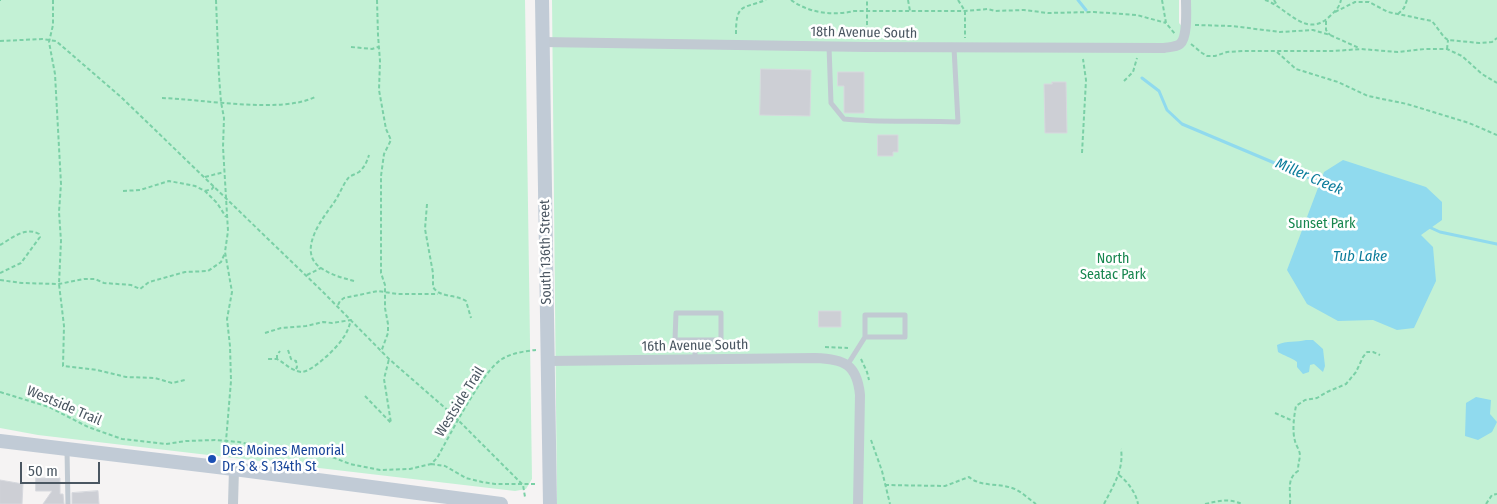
<!DOCTYPE html>
<html>
<head>
<meta charset="utf-8">
<style>
  body { margin:0 }
  #map { position:relative; width:1497px; height:504px; overflow:hidden; background:#f5f3f3; font-family:"Fira Sans Condensed",sans-serif }
  canvas { display:block }
  .scale { position:absolute; left:20px; top:462px; width:80px; height:22px; box-sizing:border-box; border:2px solid #4a5661; border-top:0; padding-left:6px; font-size:15px; line-height:18px; white-space:nowrap; color:#4a5661; -webkit-text-stroke:4px #fff; paint-order:stroke }
</style>
</head>
<body>
<div id="map">
<canvas width="1497" height="504"></canvas>
<div class="scale">50 m</div>
</div>
<script>
const context = document.querySelector('canvas').getContext('2d');
context.lineJoin = 'round';
function paint(path, color) { context.fillStyle = color; context.fill(path, 'evenodd'); }
function stroke(path, color, width, dash) { context.strokeStyle = color; context.lineWidth = width; context.lineCap = dash ? 'butt' : 'round'; context.setLineDash(dash || []); context.stroke(path); }
function write(font, color, halo, rows, align = 'center') {
  context.font = font + ' "Fira Sans Condensed",sans-serif'; context.lineWidth = 5; context.setLineDash([]); context.textBaseline = 'middle'; context.strokeStyle = halo; context.fillStyle = color; for (const [text, x, y, turn = 0] of rows) {
    context.save(); context.translate(x, y); context.rotate((+turn || 0) * Math.PI / 180); context.textAlign = isNaN(turn) ? turn : align; if (halo) context.strokeText(text, 0, 0); context.fillText(text, 0, 0); context.restore();
  }
}
paint(new Path2D(`
  M0,0H525L532,479L526,489L515,491L38,435L0,428Z
  M552,0H1179V23L1186,31L1190,0H1497V504H557Z`), '#c3f1d5');
paint(new Path2D(`
  M1343,160L1426,187L1442,202V220L1421,235L1433,247L1436,281L1414,328L1397,330L1373,320L1338,321L1307,304L1287,270L1324,172Z
  M1306,340H1313L1323,349L1325,366L1323,372L1314,364L1310,365L1309,372L1303,374L1297,367V362C1291,357 1284,356 1278,352L1277,345C1287,340 1296,343 1306,340Z
  M1476,397L1491,400L1490,414L1497,422L1492,432L1478,440L1465,436L1466,403Z`), '#90daee');
stroke(new Path2D(`
  M1078,0L1086,10
  M1142,78L1159,91L1167,110L1182,124L1322,183
  M1429,227L1440,232L1497,244`), '#90daee', 3);
const building = new Path2D(`
  M761,69L811,70L810,116L760,115Z
  M838,72H864V113H844V86H838Z
  M1052,82H1066L1067,133H1045L1044,84H1052Z
  M878,135H898V152H893V156H878Z
  M819,311H841V327H819Z
  M36,478H60V494H63L64,504H43L52,491H36Z
  M0,480L23,484L22,504H0Z
  M98,491L99,504H72V493Z`);
paint(building, '#cdcfd5');
stroke(building, '#d7d9de', 1);
stroke(new Path2D(`
  M53,0V25L49,42L55,74L61,184L59,212L61,241L59,284L64,326L63,366L97,370L126,377L155,378L172,383L185,380
  M216,0L219,76L221,102L224,118L223,147L228,231L225,252L232,292L227,319L230,346L231,381L226,441L229,457
  M377,0L378,35L380,61L379,90L386,129L391,140L384,154L381,176V273L385,285V308L388,324V333L381,352
  M791,0C809,13 833,16 854,11H965L988,9L995,11L1024,10L1048,13L1094,12L1137,15L1166,23
  M908,0L910,11
  M958,0L965,11V38
  M1162,0L1166,23L1175,34
  M1265,0C1287,7 1306,40 1330,16C1336,10 1339,8 1341,0
  M1274,0L1277,5
  M0,1V0
  M1335,12L1355,2H1369L1388,12L1432,21L1444,37L1448,40L1479,43L1492,42L1497,38
  M1398,14L1404,8L1407,0
  M1326,21V30L1330,35
  M1195,25L1232,26L1280,32L1313,30L1330,35L1359,48
  M736,34C736,3 742,9 766,0
  M867,38V0
  M0,41L42,39L56,41L121,97L324,293L389,359L452,414L523,485L525,497
  M1191,44L1202,53L1207,56H1215L1227,52L1244,51H1334L1361,49L1398,52L1425,49H1447L1462,56L1482,74L1497,83
  M351,47L372,49L378,47
  M1447,49L1448,40
  M1277,52L1296,69L1338,82L1368,96L1407,104L1469,123L1497,135
  M1124,81L1133,72L1137,58
  M162,98C202,99 281,114 315,97
  M1082,153L1086,80L1083,59
  M205,177L224,172
  M123,191L140,190L169,181L195,186L205,191L217,203L226,217
  M205,191L212,189L214,186
  M427,204L425,229L433,273V287C440,298 455,294 466,301L471,318
  M0,245C11,239 25,226 39,234L40,237L21,263L0,273
  M307,275L321,268
  M0,280L22,283L59,284L84,279H95L104,283L131,285L140,289L149,282L185,272L208,271L221,262L225,253
  M354,281C343,278 331,275 321,268C297,252 321,220 333,204C339,196 343,184 349,177C352,175 356,174 359,172C365,167 367,161 369,155
  M338,305L340,301L344,298L378,291L397,294H438
  M265,333L281,328L306,326L323,322L332,323L351,320C349,327 347,333 343,338C338,347 311,373 301,372C290,370 286,364 277,359H266
  M825,347L848,348
  M288,350L291,359L296,361L297,367L296,369
  M277,359V355L280,351
  M861,359L867,372L869,380
  M0,392L49,407L88,427L122,439L166,444L186,441L215,440L239,442L270,449L317,451L350,464L380,470L410,469L431,464L437,458C450,435 483,370 502,359C512,353 525,351 536,350
  M365,396L391,423L384,379L389,359
  M1275,413L1293,421
  M871,440L882,471L890,504
  M431,464L445,466L466,478L482,482L495,484H535
  M1119,475C1128,482 1136,493 1138,504
  M885,485L945,486L969,477C982,488 1001,482 1017,490C1024,494 1030,500 1036,504
  M1104,504C1113,486 1124,470 1121,449
  M1205,504C1219,501 1228,498 1242,504
  M1290,504C1291,491 1286,479 1298,471C1298,465 1299,462 1300,456C1300,450 1296,446 1295,441C1292,431 1294,416 1296,406L1305,400L1317,398L1327,392L1346,384L1356,372L1363,357L1367,352H1373L1380,355
  M1486,504L1492,495L1497,494`), '#7ad0a6', 2, [4, 2.5]);
stroke(new Path2D(`
  M829,46L831,103L844,119C882,123 920,120 958,122L954,48
  M695,340H675L676,313H721V340H695V359
  M848,364L865,337V315H905V337H865
  M67,450L68,504`), '#c1cad2', 5);
stroke(new Path2D(`
  M542,42L867,47L1164,48C1170,47 1176,47 1180,44C1188,37 1186,10 1186,0
  M548,361L815,358C844,359 857,364 860,395L858,504
  M233,504L234,469`), '#c1cad2', 10);
stroke(new Path2D(`
  M542,0L550,504
  M0,441L234,469L501,504`), '#c1cbd6', 14);
for (const [x, y, r, color] of [
  [212,459,5,"#1a4fb4"]
]) { const dot = new Path2D(); dot.arc(x, y, r, 0, 2 * Math.PI); context.fillStyle = color; context.fill(dot); stroke(dot, '#fff', 2); }
write('14px', '#4a5661', '#fff', [
  ["18th Avenue South",864,33,1],
  ["South 136th Street",546,252,-91],
  ["16th Avenue South",695,346,-1],
  ["Westside Trail",460,402,-58],
  ["Westside Trail",64,406,23]
]);
write('14px', '#17864f', '#fff', [
  ["Sunset Park",1322,224],
  ["North",1113,259],
  ["Seatac Park",1113,275]
]);
write('14px', '#164399', '#fff', [
  ["Des Moines Memorial",222,451],
  ["Dr S & S 134th St",222,467]
], 'left');
write('italic 15px', '#0c7c9b', '#fff', [
  ["Miller Creek",1309,177,23],
  ["Tub Lake",1360,257]
]);
</script>
</body>
</html>
